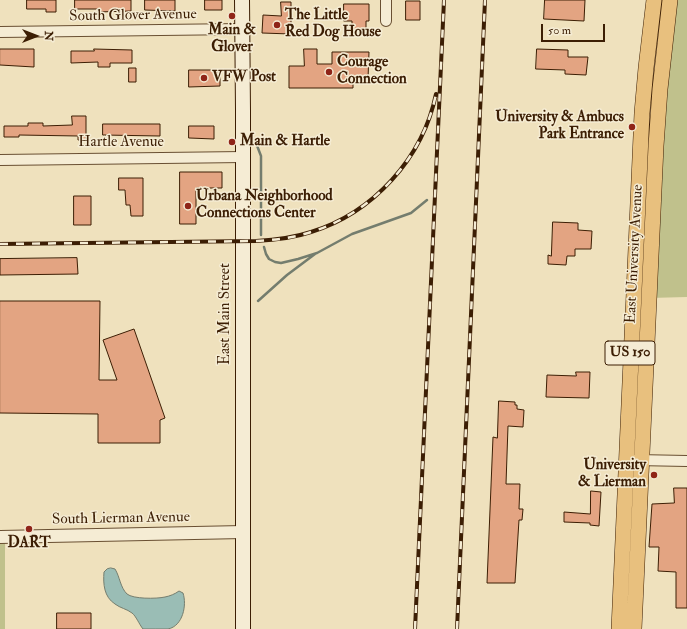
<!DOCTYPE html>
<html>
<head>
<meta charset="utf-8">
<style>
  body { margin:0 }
  #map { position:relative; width:687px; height:629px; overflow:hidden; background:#efe1bd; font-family:"IM FELL Double Pica",serif }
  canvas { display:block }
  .north { position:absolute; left:16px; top:16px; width:40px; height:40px; -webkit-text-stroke:3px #f5ecd4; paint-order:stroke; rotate:90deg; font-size:11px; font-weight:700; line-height:16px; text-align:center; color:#3c1e04 }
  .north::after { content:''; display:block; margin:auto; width:14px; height:18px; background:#3c1e04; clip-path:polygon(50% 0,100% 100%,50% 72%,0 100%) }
  .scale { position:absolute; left:541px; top:24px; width:64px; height:18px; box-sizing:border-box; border:2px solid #3c1e04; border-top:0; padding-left:5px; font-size:12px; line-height:14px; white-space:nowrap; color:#3c1e04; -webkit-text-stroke:3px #f5ecd4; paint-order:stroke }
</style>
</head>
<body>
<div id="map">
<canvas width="687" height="629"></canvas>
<div class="north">N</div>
<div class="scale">50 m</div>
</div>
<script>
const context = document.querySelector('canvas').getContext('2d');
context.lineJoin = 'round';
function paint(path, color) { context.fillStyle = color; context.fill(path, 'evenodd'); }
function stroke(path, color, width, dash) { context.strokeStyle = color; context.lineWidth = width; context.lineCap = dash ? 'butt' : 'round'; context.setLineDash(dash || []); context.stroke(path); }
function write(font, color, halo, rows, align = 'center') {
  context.font = font + ' "IM FELL Double Pica",serif'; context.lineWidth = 3; context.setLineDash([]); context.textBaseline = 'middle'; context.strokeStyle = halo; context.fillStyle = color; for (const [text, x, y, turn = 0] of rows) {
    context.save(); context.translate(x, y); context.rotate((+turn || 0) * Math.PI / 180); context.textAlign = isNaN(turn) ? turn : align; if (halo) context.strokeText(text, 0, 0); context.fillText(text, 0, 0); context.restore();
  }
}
paint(new Path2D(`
  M670,0H687V297L649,298Z
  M0,540H5V629H0Z`), '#c0c18c');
const water = new Path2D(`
  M111,568L115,569C120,577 120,587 127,594C133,599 156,599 165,597C170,596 175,594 179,591L183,593C187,605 183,626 168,629C160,629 151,629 143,629C139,624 136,616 132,613C127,609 120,608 115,604C104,597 103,584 104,572L107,569Z`);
paint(water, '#9abdb5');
stroke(water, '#747d6e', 1);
stroke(new Path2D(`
  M256,143L261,156V235
  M264,247L266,254L269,259L275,262L281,263L298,259L317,253L352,234L411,213L427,200
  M258,301L287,275L315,254`), '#747d6e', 2.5);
const building = new Path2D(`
  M27,0H56V12H46V9H27Z
  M75,0H131V11L98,12V9H75Z
  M145,0H175V11L145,10Z
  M205,0H222V10H205Z
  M545,0H585L584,21L544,19Z
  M406,1H420V20H406Z
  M281,2H291V34L262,33L263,15L281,16Z
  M344,4H369V21H366V32H352V21H344Z
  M0,49H34V67L0,65Z
  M94,49L132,50V63H110V67H98V62L71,63V51H94Z
  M304,49H317V64H332V52H369L368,79L353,78V88H289V66H304Z
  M537,49L568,50V57H588L586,75L565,74V70L536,69Z
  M129,68H136V82H129Z
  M189,70H220V86L189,87Z
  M72,116H86V140H78V136L19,135V137H4V126H28V123H43V126L72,125Z
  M103,124H160V136L103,135Z
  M189,126H214V139L189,138Z
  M180,172H222V188H196V224H180Z
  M119,178H143V216H131L130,205H126L125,190H119Z
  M74,196H91V225H74Z
  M553,222L578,223V230L592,231L591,249H575V256H567L566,265L548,264V255L551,256Z
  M77,258L78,274L0,275V259Z
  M0,301H100L99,380H117L103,340L134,329L165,418L160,420V443H98V414L0,413Z
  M576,372H590L589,398L546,397L547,375L576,376Z
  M499,401L515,402V405H517V409L524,410L523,427L508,426L506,484H520L519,509H523L522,520H519L515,583H487L493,437L497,438Z
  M674,488H687V608H676V572L658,571L659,547H649L652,504L674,503Z
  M591,491L601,492L599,526L590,525V523L564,522V512L590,514Z
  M57,613H91V629H57Z`);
paint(building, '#e3a482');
stroke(building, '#3c1e04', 1);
const minor = new Path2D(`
  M386,0V21
  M0,32L241,29
  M0,160L243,157
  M636,460L687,461`);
const tertiary = new Path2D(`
  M0,537L243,532`);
const secondary = new Path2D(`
  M242,0L243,110V629`);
const primary = new Path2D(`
  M619,629L642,113L646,68L654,0
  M634,629L656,146L660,89L670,0`);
stroke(minor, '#694f32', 12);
stroke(tertiary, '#694f32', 14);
stroke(secondary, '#3c1e04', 16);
stroke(primary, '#3c1e04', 16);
stroke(minor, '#f5ecd4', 10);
stroke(tertiary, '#f5ecd4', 12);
stroke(secondary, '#f5ecd4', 14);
stroke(primary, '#e8c07e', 15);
const rail = new Path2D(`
  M0,244L256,241C275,240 293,238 311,232C373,213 423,158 436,94
  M415,629L444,0
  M457,629L485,0`);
stroke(rail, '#3c1e04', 4);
stroke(rail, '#f5ecd4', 2.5, [8]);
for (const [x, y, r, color] of [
  [232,16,4,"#8f2418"],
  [277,25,4,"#8f2418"],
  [329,72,4,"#8f2418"],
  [204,78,4,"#8f2418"],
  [632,127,4,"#8f2418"],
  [232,142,4,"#8f2418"],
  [188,206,4,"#8f2418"],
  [654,475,4,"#8f2418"],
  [29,529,4,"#8f2418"]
]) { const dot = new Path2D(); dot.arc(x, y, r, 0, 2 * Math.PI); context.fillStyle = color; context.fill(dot); stroke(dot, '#f5ecd4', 1.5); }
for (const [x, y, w] of [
  [630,353,50]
]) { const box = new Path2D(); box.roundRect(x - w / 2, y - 12, w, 24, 3); context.fillStyle = '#f5ecd4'; context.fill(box); stroke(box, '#3c1e04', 1); }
write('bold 14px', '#3c1e04', null, [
  ["US 150",630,353]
]);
write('15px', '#3c1e04', '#f5ecd4', [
  ["South Glover Avenue",133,16,-1],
  ["Hartle Avenue",121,143],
  ["East University Avenue",635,254,-87],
  ["East Main Street",226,314,-90],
  ["South Lierman Avenue",121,519,-1]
]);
write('bold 15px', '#3c1e04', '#f5ecd4', [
  ["The Little",285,16],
  ["Red Dog House",285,33],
  ["Main &",232,31,"center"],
  ["Glover",232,48,"center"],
  ["Courage",337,63],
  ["Connection",337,80],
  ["VFW Post",212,78],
  ["University & Ambucs",624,118,"right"],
  ["Park Entrance",624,135,"right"],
  ["Main & Hartle",240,142],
  ["Urbana Neighborhood",196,197],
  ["Connections Center",196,214],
  ["University",646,466,"right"],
  ["& Lierman",646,483,"right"],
  ["DART",29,544,"center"]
], 'left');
</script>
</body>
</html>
